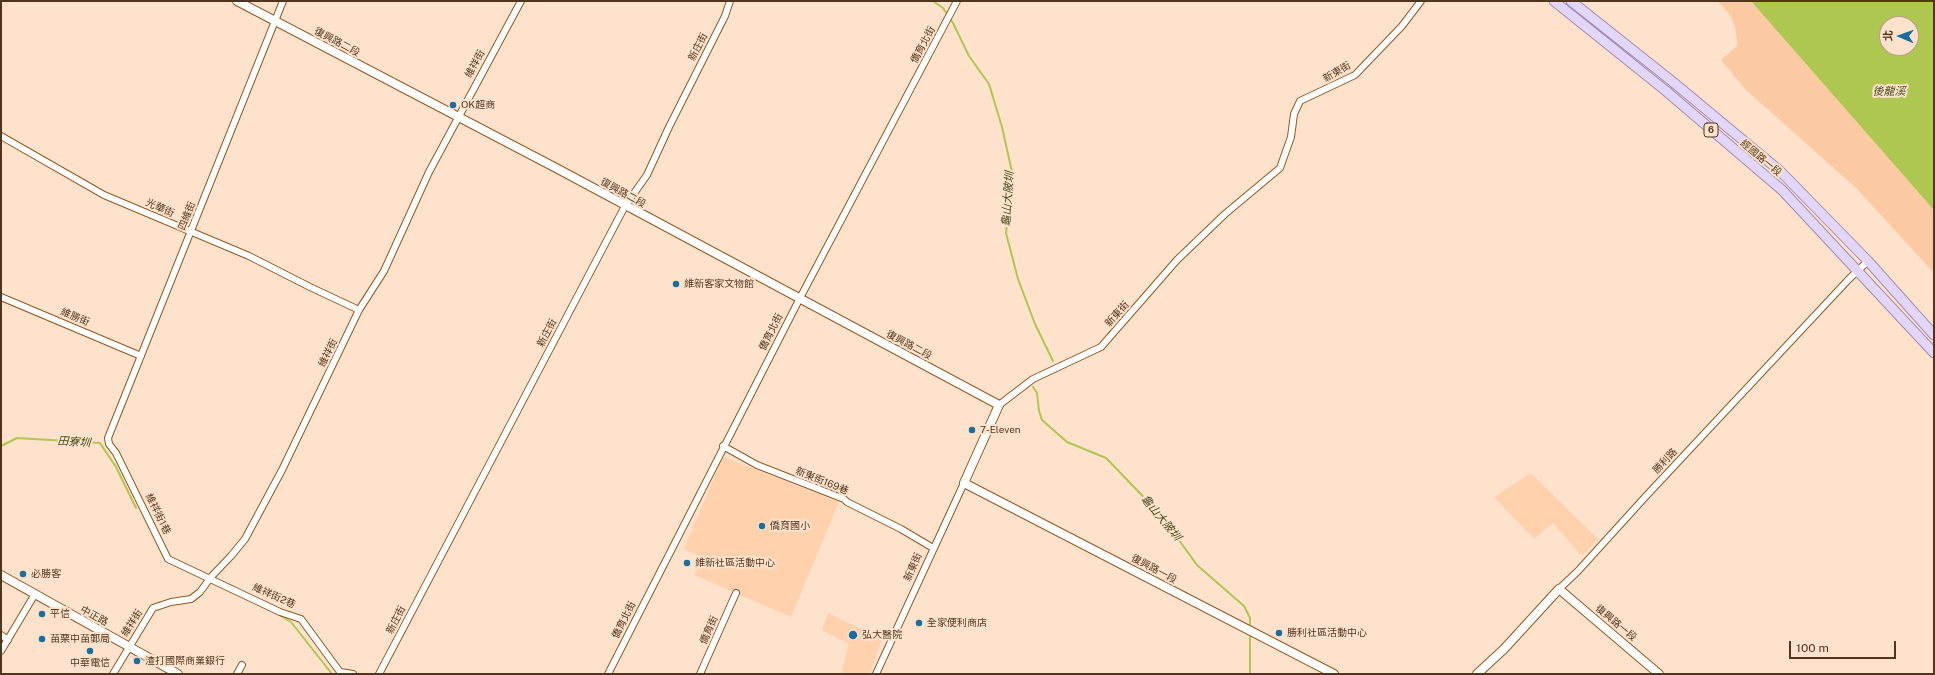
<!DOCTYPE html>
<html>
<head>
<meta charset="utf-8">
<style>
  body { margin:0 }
  #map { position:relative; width:1935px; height:675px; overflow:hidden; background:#fee2cc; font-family:"Public Sans","Noto Sans TC",sans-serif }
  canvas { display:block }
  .frame { position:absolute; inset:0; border:2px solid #51361f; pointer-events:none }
  .north { position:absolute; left:1879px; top:16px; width:40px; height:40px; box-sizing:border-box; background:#fee2cc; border:1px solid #b99d87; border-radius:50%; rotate:272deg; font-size:11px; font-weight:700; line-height:16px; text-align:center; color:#51361f }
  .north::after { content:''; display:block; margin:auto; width:14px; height:18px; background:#196e9f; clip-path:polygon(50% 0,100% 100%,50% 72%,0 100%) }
  .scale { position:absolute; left:1789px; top:641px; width:107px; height:18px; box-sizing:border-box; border:2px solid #51361f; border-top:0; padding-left:5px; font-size:12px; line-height:14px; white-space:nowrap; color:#51361f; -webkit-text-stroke:3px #fee2cc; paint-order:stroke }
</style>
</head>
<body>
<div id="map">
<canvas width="1935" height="675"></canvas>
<div class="frame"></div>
<div class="north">北</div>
<div class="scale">100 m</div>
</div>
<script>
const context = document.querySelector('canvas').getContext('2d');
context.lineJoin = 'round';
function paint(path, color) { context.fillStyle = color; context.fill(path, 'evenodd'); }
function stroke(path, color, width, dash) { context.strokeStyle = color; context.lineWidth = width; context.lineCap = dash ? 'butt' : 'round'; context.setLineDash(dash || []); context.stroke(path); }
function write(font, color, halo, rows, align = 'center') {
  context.font = font + ' "Public Sans","Noto Sans TC",sans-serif'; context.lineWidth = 4; context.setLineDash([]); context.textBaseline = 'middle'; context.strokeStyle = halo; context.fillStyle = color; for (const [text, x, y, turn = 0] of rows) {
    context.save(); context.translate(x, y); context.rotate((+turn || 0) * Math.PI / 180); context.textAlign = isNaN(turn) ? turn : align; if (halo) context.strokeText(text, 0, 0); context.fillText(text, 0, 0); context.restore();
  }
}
paint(new Path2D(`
  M723,457L839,502L791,617L694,575L702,557L684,549Z
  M1531,473L1598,539L1582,556L1553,523L1534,539L1494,497Z
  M828,613L882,639L870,674H841L849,644L822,630Z`), '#ffd1ad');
paint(new Path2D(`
  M1717,1H1754L1934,160V273L1856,188L1745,89L1721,60L1737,46C1737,26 1732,14 1717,1Z`), '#fbcaa3');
paint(new Path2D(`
  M1751,1H1934V210ZM1887,24H1911V48H1887Z`), '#aec751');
stroke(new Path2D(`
  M933,1L943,8L953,23L969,56L989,84L1002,127L1012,172L1006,233L1018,279L1035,324L1053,361
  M1033,387L1037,393L1039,411L1042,420L1067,442L1106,458L1160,514L1197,565L1244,606L1250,618V629
  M1,446L17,438L100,443L116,467L136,508
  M278,614L291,622L332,674
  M1250,674V633`), '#aec751', 2);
const street = new Path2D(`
  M283,1L108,438L109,444L116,453L168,559L280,612L301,619L340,672L353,674
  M1,136L104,195L249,256L310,287L359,310
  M1,297L141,356
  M999,405L1033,379L1101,347L1177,260L1225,214L1280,168L1291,137L1294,114L1300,101L1355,75L1402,26L1421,1
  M723,446L757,465L844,499L847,502L901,529L933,548
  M1559,589L1578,571L1647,495L1849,279L1868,261
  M1,635L8,640
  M1,651L35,594
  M113,674L153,608L171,602L191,599L200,592L211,577L231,556L245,539L282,470L359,310L384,271L429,172L521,1
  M237,674L242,665
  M379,674L625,206L647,175L669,127L725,16L730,1
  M608,674L800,298L957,1
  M700,674L736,593
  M876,674L964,483`);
const secondary = new Path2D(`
  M237,1L558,169L999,405L964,483L1334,674
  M1,575L178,674
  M1477,674L1504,649L1559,589L1659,674`);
const primary = new Path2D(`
  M1554,1L1666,91L1782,190L1934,353
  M1571,1L1673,82L1780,171L1868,261L1934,335`);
stroke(street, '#94571d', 8);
stroke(secondary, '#94571d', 10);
stroke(primary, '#a38cad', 11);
stroke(street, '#fff', 6);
stroke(secondary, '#fff', 8);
stroke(primary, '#e2d6fb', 9);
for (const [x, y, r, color] of [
  [453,105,4,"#196e9f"],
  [676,284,4,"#196e9f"],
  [972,430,4,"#196e9f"],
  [762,526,4,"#196e9f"],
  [687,563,4,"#196e9f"],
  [23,574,4,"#196e9f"],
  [42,614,4,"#196e9f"],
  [919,623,4,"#196e9f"],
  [1279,633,4,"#196e9f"],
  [853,635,5,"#196e9f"],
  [42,639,4,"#196e9f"],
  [90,651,4,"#196e9f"],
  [137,661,4,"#196e9f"]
]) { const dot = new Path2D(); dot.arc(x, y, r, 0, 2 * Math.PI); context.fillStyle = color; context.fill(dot); stroke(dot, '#fee2cc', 1.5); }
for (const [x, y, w] of [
  [1711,130,14]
]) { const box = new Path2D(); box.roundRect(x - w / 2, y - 7, w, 14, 3); context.fillStyle = '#fee2cc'; context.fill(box); stroke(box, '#51361f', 1); }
write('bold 9px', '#51361f', null, [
  ["6",1711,130]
]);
write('10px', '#51361f', '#fee2cc', [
  ["復興路二段",337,42,28],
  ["僑育北街",923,45,-62],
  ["新庄街",698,47,-63],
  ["維祥街",475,64,-61],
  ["新東街",1337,72,-30],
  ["經國路一段",1761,158,40],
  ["復興路二段",623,193,29],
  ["光華街",160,208,24],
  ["四維街",187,216,-68],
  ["新東街",1117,314,-48],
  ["維勝街",75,317,23],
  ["僑育北街",771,332,-63],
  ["新庄街",547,333,-62],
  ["復興路二段",909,345,28],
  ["維祥街",328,353,-64],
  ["勝利路",1665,461,-47],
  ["新東街169巷",822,481,22],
  ["維祥街1巷",158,514,64],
  ["新東街",913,567,-66],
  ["復興路一段",1154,569,28],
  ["維祥街2巷",274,596,24],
  ["中正路",94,616,29],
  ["新庄街",396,620,-63],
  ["僑育北街",624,620,-63],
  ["維祥街",132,623,-57],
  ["復興路一段",1616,623,40],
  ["僑育街",709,630,-66]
]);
write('10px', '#51361f', '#fee2cc', [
  ["OK超商",461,105],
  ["維新客家文物館",684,284],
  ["7-Eleven",980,430],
  ["僑育國小",770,526],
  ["維新社區活動中心",695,563],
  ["必勝客",31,574],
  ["平信",50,614],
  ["全家便利商店",927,623],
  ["勝利社區活動中心",1287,633],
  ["弘大醫院",862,635],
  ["苗栗中苗郵局",50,639],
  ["渣打國際商業銀行",145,661],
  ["中華電信",90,663,"center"]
], 'left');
write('italic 11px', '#3f4919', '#fee2cc', [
  ["後龍溪",1889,92],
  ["龜山大陂圳",1008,199,-86],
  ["田寮圳",74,442,4],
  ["龜山大陂圳",1161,518,50]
]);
</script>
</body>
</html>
